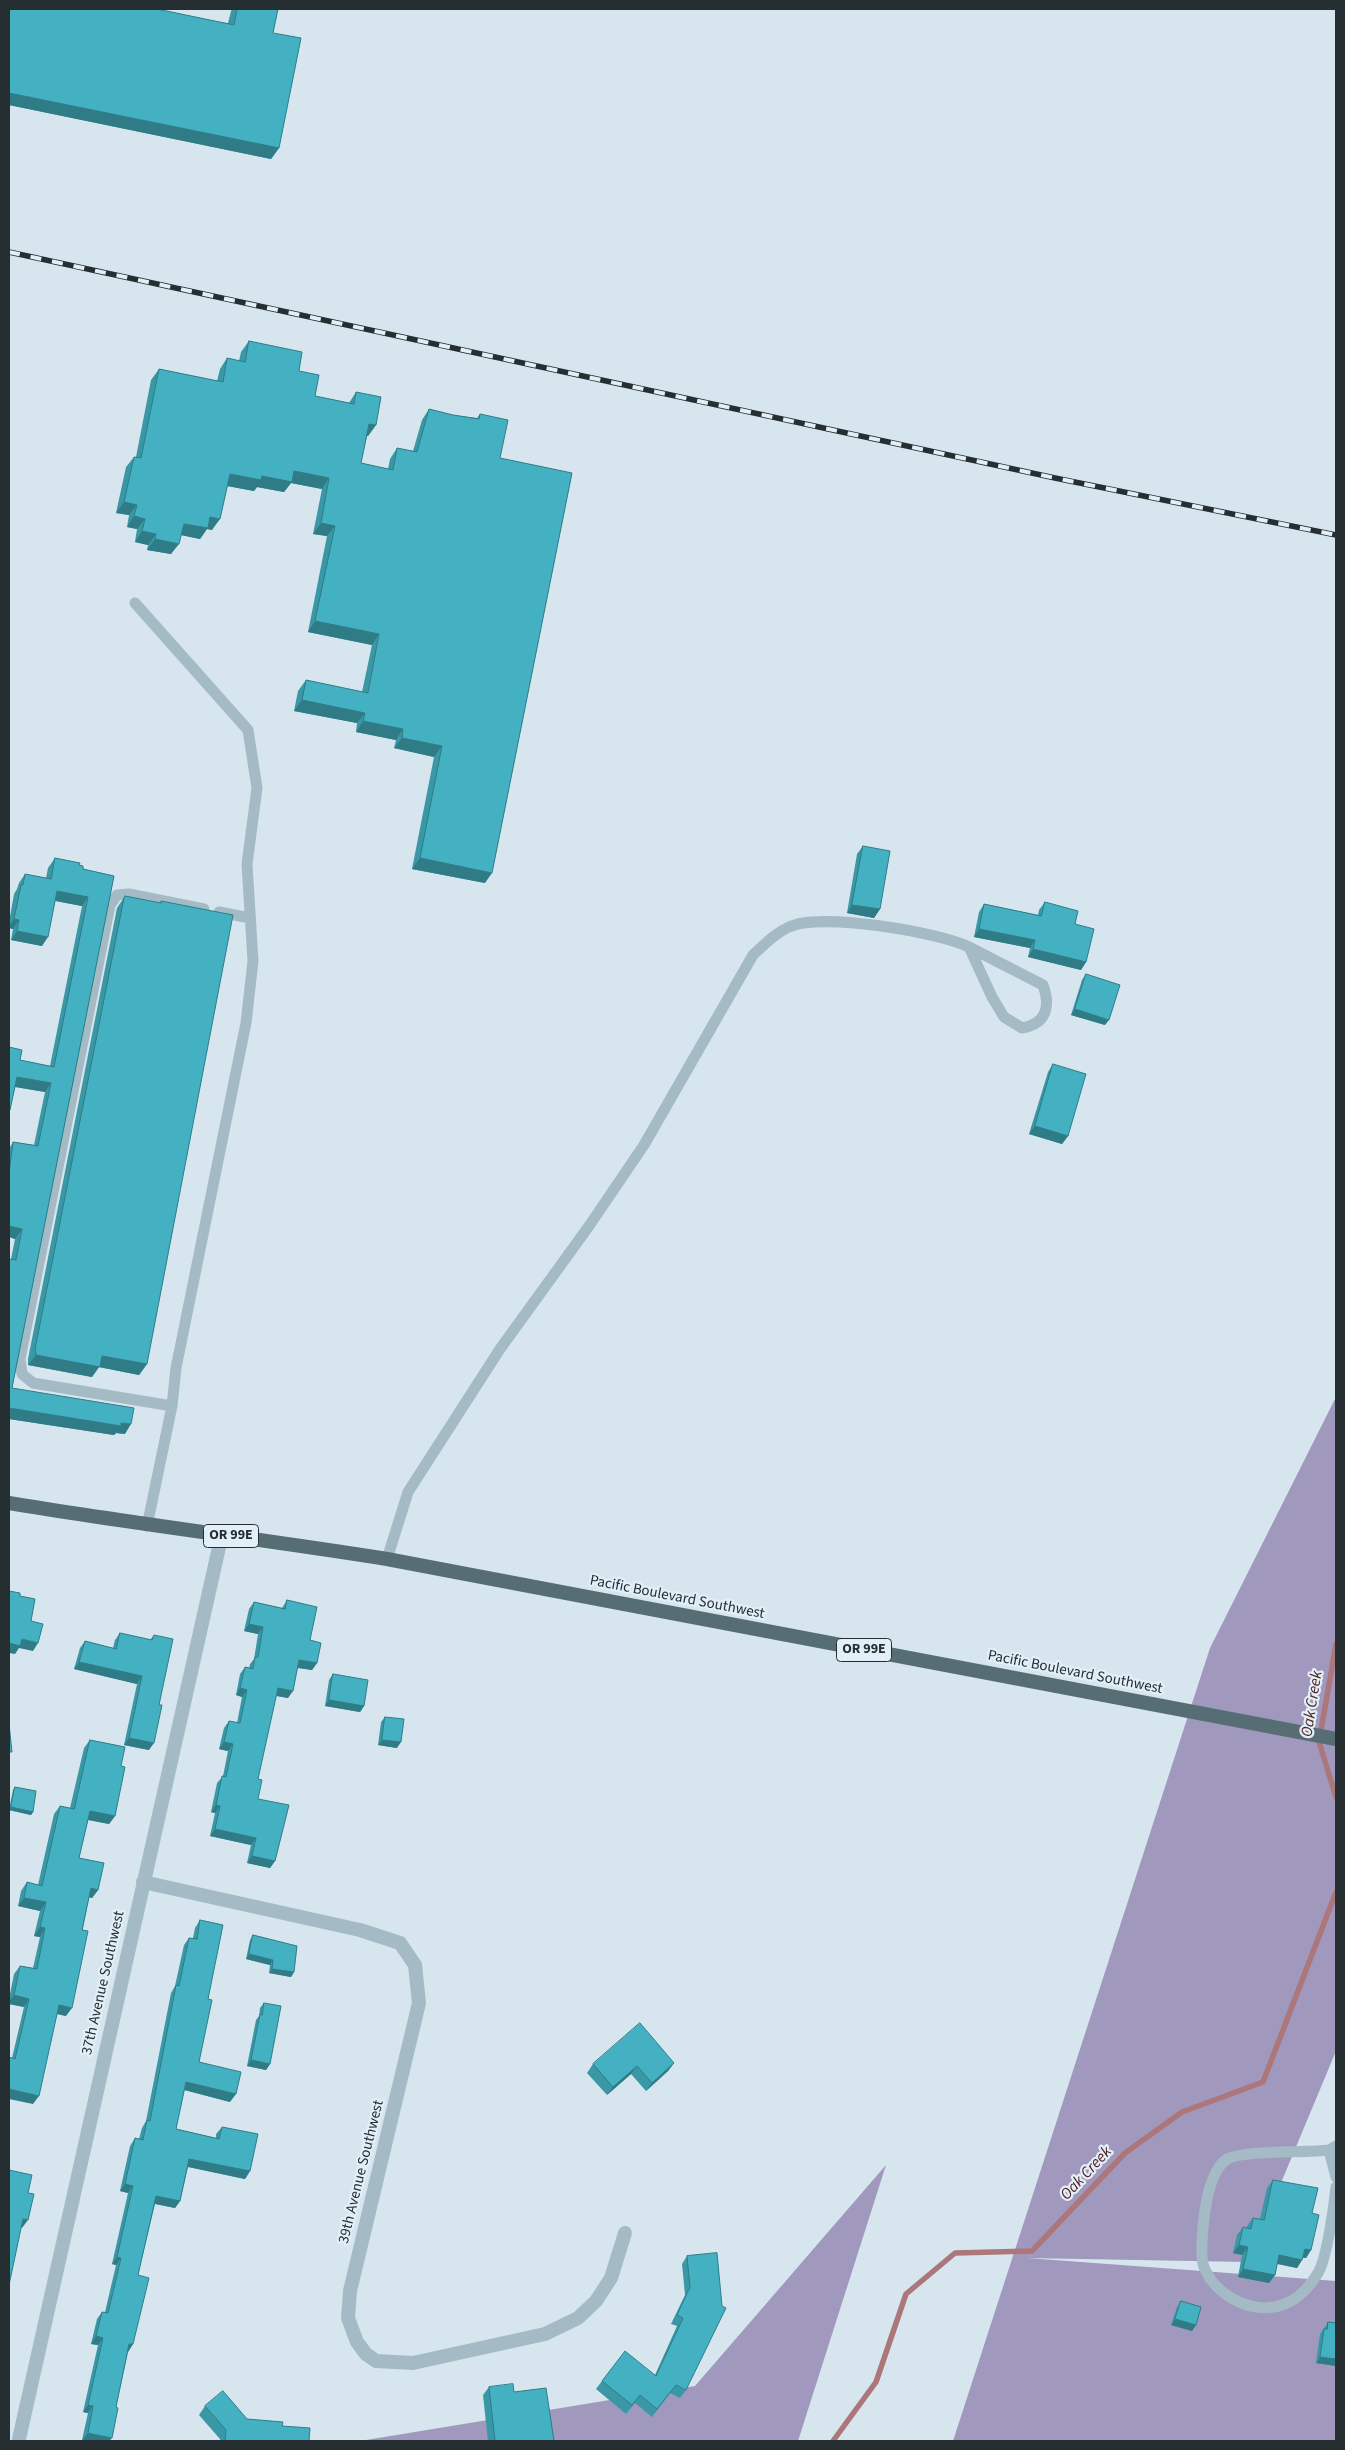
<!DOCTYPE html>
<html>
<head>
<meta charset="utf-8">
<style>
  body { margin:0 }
  #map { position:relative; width:1345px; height:2450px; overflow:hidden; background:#d7e5ef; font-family:"Source Sans 3",sans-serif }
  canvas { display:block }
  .frame { position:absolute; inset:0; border:10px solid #252f32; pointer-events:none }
</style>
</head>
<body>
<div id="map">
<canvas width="1345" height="2450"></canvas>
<div class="frame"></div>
</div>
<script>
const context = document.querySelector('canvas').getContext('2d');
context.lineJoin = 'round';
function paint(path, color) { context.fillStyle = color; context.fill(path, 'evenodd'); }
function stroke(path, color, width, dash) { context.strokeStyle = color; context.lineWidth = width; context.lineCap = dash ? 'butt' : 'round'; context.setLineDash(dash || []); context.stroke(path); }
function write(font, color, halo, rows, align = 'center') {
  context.font = font + ' "Source Sans 3",sans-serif'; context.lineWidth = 4.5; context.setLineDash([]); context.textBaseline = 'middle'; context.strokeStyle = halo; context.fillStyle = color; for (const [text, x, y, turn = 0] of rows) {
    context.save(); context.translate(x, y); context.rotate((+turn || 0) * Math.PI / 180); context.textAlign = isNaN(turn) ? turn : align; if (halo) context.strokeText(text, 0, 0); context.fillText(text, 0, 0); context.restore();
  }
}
paint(new Path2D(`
  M1336,1397V2051L1248,2262L1027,2258L1336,2281V2441H953L1210,1648Z
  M886,2165L798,2441H360L695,2386Z`), '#a098bd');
stroke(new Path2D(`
  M1336,1644L1319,1742L1336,1797
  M833,2441L876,2382L906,2294L955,2253L1032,2251L1125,2153L1182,2112L1263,2082L1336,1892`), '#ab777b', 5.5);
stroke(new Path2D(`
  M135,603L248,730L257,788L247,864L253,961L246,1023L176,1368L172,1406L147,1526
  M219,912L250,918
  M172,1406L33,1383L22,1374L20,1359L110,905L117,895L129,894L204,909
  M387,1559L408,1492L500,1349L589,1226L644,1145L753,955C764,945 775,933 789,927C820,912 938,932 969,947L1043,985C1051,1007 1046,1024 1022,1028L1004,1017L992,997L969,947
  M1336,2146L1329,2150L1336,2177
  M1329,2150C1305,2153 1244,2150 1227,2159C1216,2166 1209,2187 1207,2199C1204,2213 1199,2255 1204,2267C1216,2298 1258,2318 1289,2302C1300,2297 1312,2284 1318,2273C1327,2258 1334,2206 1336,2187`), '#a4bbc6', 11);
stroke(new Path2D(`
  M143,1882L360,1930L400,1943L415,1965L419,2003L350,2291L348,2318L357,2342L366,2354L376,2361L413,2363L545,2334L578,2318L596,2301L611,2278L625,2233
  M19,2439L222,1534`), '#a4bbc6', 14);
stroke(new Path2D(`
  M9,1503C135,1524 261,1539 387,1559L1336,1739`), '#566d74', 14);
const rail = new Path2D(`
  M9,252L1055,478L1336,535`);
stroke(rail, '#252f32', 5.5);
stroke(rail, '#e2eff8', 4, [11]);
paint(new Path2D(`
  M9,9L228,23L231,11L232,9H278L273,33L279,148L271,159L9,105Z
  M249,341L299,371L315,396L349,403L356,392L376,425L368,436H367L361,463L388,469L390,459L397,448L413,451L422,420L429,409L453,415L477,418L480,414L500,458L485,883L412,869L434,757L394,748L396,740L356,732L357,723L294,711L298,691L306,680L362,692L372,645L308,632L327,536L313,534L322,489L291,483L284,492L257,487L254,491L227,486L212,530L207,529L200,539L181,535L171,554L147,550L148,545L135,542L137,529L127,527L129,515L116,513L126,467L134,457H136L151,380L159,369L217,381L220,369L227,358L239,361L241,352Z
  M863,846L880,909L874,918L847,913L857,854Z
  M55,858L79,865L83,869L114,876L12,1388L125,1434L116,1433L114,1435L9,1419L11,1259L15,1239L9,1237V1149L13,1142L34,1145L45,1092L15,1087L10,1110L9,1112V1047L20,1060L50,1066L82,906L55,901L42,946L11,940L13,929L9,928V922L14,894L17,889L19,883L25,874L46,878L48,868Z
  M125,896L160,903L161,901L147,1364L139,1375L99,1367L92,1377L28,1365V1359L117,908Z
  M1045,902L1075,924L1086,962L1081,970L1028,957L1030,948L974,937L979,912L984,904L1038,915L1039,910Z
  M1086,974L1105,1025L1071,1015L1082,980Z
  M1053,1064L1068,1136L1062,1144L1029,1134L1048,1072Z
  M287,1600L310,1640L317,1663L312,1670L297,1668L288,1698L276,1696L258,1779V1799L275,1861L270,1868L247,1863L251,1845L210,1836L215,1813L211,1812L217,1783L223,1776L228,1751L219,1749L224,1728L229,1721L237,1723L242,1697L236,1695L240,1674L245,1667L249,1668L250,1664L254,1659L258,1634L244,1631L249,1609L254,1602L282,1608Z
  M120,1633L150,1640L154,1635L149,1750L124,1745L137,1684L74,1669L80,1648L85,1641L113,1648L115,1640Z
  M333,1674L364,1706L360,1712L325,1706L329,1680Z
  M385,1717L397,1748L378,1745L381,1722Z
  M90,1740L121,1766L115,1816L109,1824L88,1820L79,1858L98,1890L92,1898L89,1897L66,2016L57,2014L33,2104L12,2058L24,2007L9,2004V1999L14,1974L20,1966L33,1968L40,1937L34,1936L40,1911L18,1906L21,1891L27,1882L38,1885L54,1814L60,1806L70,1808L84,1748Z
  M15,1787L33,1812L31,1815L9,1810L13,1790Z
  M200,1920L208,1999L199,2062L230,2102L184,2090L176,2129L216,2138V2134L222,2127L250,2171L245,2179L188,2167L180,2201L175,2208L155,2204L138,2275L133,2344L128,2352L116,2407L82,2440L88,2413L83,2412L98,2345L91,2344L97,2319L102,2312H105L116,2265L112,2264L128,2193L120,2191L130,2146L135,2138L139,2139L142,2128L146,2121L171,1993L175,1986L184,1945L189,1938H193L195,1928Z
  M253,1935L294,1972L291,1977L269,1973L270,1965L246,1959L250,1940Z
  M264,2003L270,2064L266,2070L247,2066L256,2020L259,2016L260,2008Z
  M674,2063L668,2071L646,2091L631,2074L607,2095L587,2073L593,2064Z
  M1273,2180L1312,2213L1311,2250L1306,2258H1303L1302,2260L1297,2268L1277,2264L1275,2275L1269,2283L1238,2277L1242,2255L1233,2253L1237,2235L1243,2227L1247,2228V2226L1253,2218L1260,2219L1267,2188Z
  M717,2253L686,2390L680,2398L670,2393L652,2417L635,2403L626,2414L596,2389L602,2381L655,2375L677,2326L671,2324L685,2295L682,2264L687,2256Z
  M1181,2301L1196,2325L1192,2331L1171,2325L1177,2307Z
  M1328,2322L1336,2366L1316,2363L1320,2334Z
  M489,2387L514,2392L554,2441H488L483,2395Z
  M205,2406L247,2419L282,2426L309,2441H220V2439L199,2415Z`), '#3a98a6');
paint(new Path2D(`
  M9,93L279,148L271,159L9,105Z
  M369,424L376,425L368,436L362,435Z
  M294,471L329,478L322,489L291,483L284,492L257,487L254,491L222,485L230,474L262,476Z
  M124,502L137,505L129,515L116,513Z
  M134,516L145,519L137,529L127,527Z
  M210,517L220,519L212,530L207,529L200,539L176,534L184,524Z
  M321,523L335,526L327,536L313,534Z
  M142,531L156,534L148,545L135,542Z
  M155,539L179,544L171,554L147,550Z
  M315,621L379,634L372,645L308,632Z
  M302,700L365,713L357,723L294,711Z
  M363,721L403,729L396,740L356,732Z
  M402,738L442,746L434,757L394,748Z
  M420,858L492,873L485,883L412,869Z
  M57,891L88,897L82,906L51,900Z
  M852,905L880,909L874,918L847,913Z
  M14,919L19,920L13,929L9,928V926Z
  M979,929L1035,940L1030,948L974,937Z
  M17,931L48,937L42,946L11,940Z
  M1033,949L1086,962L1081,970L1028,957Z
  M1075,1009L1109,1020L1105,1025L1071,1015Z
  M17,1077L51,1083L45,1092L10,1086Z
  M1035,1126L1068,1136L1062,1144L1029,1134Z
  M9,1226L22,1229L15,1239L9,1237Z
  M36,1355L102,1356L147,1364L139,1375L99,1367L92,1377L28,1365Z
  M9,1408L121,1423L131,1424L125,1434L116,1433L114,1435L9,1419Z
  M249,1624L263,1627L258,1634L244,1631Z
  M22,1639L38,1643L33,1651L19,1648L15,1654L9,1653V1643Z
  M299,1660L317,1663L312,1670L294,1667Z
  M79,1662L142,1676L137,1684L74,1669Z
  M240,1688L247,1690L242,1697L236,1695Z
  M278,1688L293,1691L288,1698L273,1695Z
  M329,1700L364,1706L360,1712L325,1706Z
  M129,1738L154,1743L149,1750L124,1745Z
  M382,1740L401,1742L397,1748L378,1745Z
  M224,1742L233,1744L228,1751L219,1749Z
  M216,1805L220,1806L215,1813L211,1812Z
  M11,1807L33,1812L31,1815L9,1810Z
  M90,1811L115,1816L109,1824L84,1819Z
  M215,1829L256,1838L251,1845L210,1836Z
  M252,1856L275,1861L270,1868L247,1863Z
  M91,1888L98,1890L92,1898L85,1896Z
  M24,1898L46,1902L40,1911L18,1906Z
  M40,1927L45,1928L40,1937L34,1936Z
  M249,1954L273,1960L270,1965L246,1959Z
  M272,1969L294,1972L291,1977L269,1973Z
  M14,1995L29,1999L24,2007L9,2004V2002Z
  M59,2005L72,2008L66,2016L53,2013Z
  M251,2060L270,2064L266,2070L247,2066Z
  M674,2063L668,2071L646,2091L652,2083Z
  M637,2066L631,2074L607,2095L613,2087Z
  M186,2082L236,2094L230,2102L181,2089Z
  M9,2089L39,2096L33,2104L9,2099Z
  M189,2159L250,2171L245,2179L184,2166Z
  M125,2184L133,2186L128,2193L120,2191Z
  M156,2196L180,2201L175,2208L151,2203Z
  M23,2219L28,2220L22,2228L17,2227Z
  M1239,2245L1248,2247L1242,2255L1233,2253Z
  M1305,2249L1311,2250L1306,2258L1299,2257Z
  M1279,2255L1302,2260L1297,2268L1274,2263Z
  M117,2257L121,2258L116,2265L112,2264Z
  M1243,2269L1275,2275L1269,2283L1238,2277Z
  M1175,2319L1196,2325L1192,2331L1171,2325Z
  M96,2336L103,2338L98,2345L91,2344Z
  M129,2344H133L128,2352L124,2351Z
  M1320,2357L1336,2359V2366L1316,2363Z
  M88,2405L93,2406L88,2413L83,2412Z
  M88,2433L112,2438L109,2441H88L82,2440Z`), '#2f7c87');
const building = new Path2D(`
  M9,9H157L234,25L237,9H278L273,33L301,38L279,148L9,93Z
  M249,341L302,352L299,371L319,375L315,396L354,404L356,392L381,397L376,425L369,424L361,463L393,470L397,448L417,452L429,409L453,415L479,419L480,414L508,420L500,458L572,473L492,873L420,858L442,746L402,738L403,729L363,721L365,713L302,700L306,680L368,693L379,634L315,621L335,526L321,523L329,478L294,471L292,482L262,476L261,480L230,474L220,519L210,517L208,528L184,524L179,544L155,539L156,534L142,531L145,519L134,516L137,505L124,502L134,457L141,458L159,369L223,382L227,358L245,362Z
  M863,846L890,851L880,909L852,905Z
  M55,858L80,863L79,865L83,866V869L114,876L12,1388L134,1408L131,1424L121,1423V1426L9,1408V1259L16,1260L22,1229L9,1226V1173L13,1142L38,1146L51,1083L17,1077L10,1110L9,1109V1047L22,1050L20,1060L54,1067L88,897L57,891L48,937L17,931L19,920L14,919L21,885H23L25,874L51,879Z
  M125,896L161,903V901L233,915L147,1364L102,1356L100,1367L36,1355L35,1349L124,898Z
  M1045,902L1078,911L1075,924L1094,929L1086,962L1033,949L1035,940L979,929L984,904L1041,916Z
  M1086,974L1120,985L1109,1020L1075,1009Z
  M1053,1064L1086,1074L1068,1136L1035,1126Z
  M9,1591L20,1593V1596L35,1599L31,1621L43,1624L38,1643L22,1639L20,1646L9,1643Z
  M287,1600L317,1607L310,1640L321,1643L317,1663L299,1660L293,1691L278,1688L258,1779L262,1780L258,1799L289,1805L275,1861L252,1856L256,1838L215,1829L220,1806L216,1805L222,1776L226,1777L233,1744L224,1742L229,1721L240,1723L247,1690L240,1688L245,1667L253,1669L255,1657H258L263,1627L249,1624L254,1602L285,1609Z
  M120,1633L152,1640L154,1635L173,1639L159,1705H162L154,1743L129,1738L142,1676L79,1662L85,1641L116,1649Z
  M333,1674L368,1680L364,1706L329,1700Z
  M385,1717L404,1719L401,1742L382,1740Z
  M9,1724L12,1752H9Z
  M90,1740L125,1747L121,1766L125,1767L115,1816L90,1811L79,1858L104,1863L98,1890L91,1888L82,1930L88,1931L72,2008L59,2005L39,2096L9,2089V2057L15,2059L29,1999L14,1995L20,1966L37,1969L45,1928L40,1927L46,1902L24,1898L27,1882L42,1886L60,1806L74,1809Z
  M15,1787L36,1791L33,1812L11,1807Z
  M200,1920L223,1925L208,1999L212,2000L199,2062L241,2072L236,2094L186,2082L176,2129L219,2139L222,2127L258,2134L250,2171L189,2159L180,2201L156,2196L138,2275L149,2278L133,2344H129L116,2407L118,2408L112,2438L88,2433L93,2406L88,2405L103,2338L96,2336L102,2312L108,2313L121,2258L117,2257L133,2186L125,2184L135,2138L143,2140L147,2120L150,2121L176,1985L179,1986L189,1938L197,1939Z
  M253,1935L297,1946L294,1972L272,1969L273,1960L249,1954Z
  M264,2003L281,2006L270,2064L251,2060L260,2014L262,2015Z
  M640,2023L674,2063L652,2083L637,2066L613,2087L593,2064Z
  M9,2170L32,2175L28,2193L34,2194L28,2220L23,2219L9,2285Z
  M1273,2180L1318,2188L1312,2213L1319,2215L1311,2250L1305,2249L1302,2260L1279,2255L1275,2275L1243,2269L1248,2247L1239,2245L1243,2227L1251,2229L1253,2218L1264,2220Z
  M717,2253L722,2306L726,2308L686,2390L676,2385L657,2409L640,2395L632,2405L602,2381L625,2351L656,2376L683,2318L677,2315L690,2287L687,2256Z
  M1181,2301L1201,2307L1196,2325L1175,2319Z
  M1328,2322L1336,2323V2359L1320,2357L1324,2329H1327Z
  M513,2384L514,2392L546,2388L554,2441H495L489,2387Z
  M223,2391L247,2419L283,2422L282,2426L310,2428L309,2441H225L226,2430L205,2406Z`);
paint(building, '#43b1c1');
stroke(building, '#2f7c87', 1);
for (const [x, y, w] of [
  [231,1536,55],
  [864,1650,55]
]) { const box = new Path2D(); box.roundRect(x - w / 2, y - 11.5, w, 23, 4); context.fillStyle = '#e2eff8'; context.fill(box); stroke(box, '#252f32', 1); }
write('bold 14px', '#252f32', null, [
  ["OR 99E",231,1536],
  ["OR 99E",864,1650]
]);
write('15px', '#252f32', '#e2eff8', [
  ["Pacific Boulevard Southwest",677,1598,11],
  ["Pacific Boulevard Southwest",1075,1673,11],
  ["37th Avenue Southwest",104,1983,-77],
  ["39th Avenue Southwest",362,2172,-76]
]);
write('italic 16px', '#511d1f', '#e2eff8', [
  ["Oak Creek",1313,1704,-81],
  ["Oak Creek",1087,2174,-47]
]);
</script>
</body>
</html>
